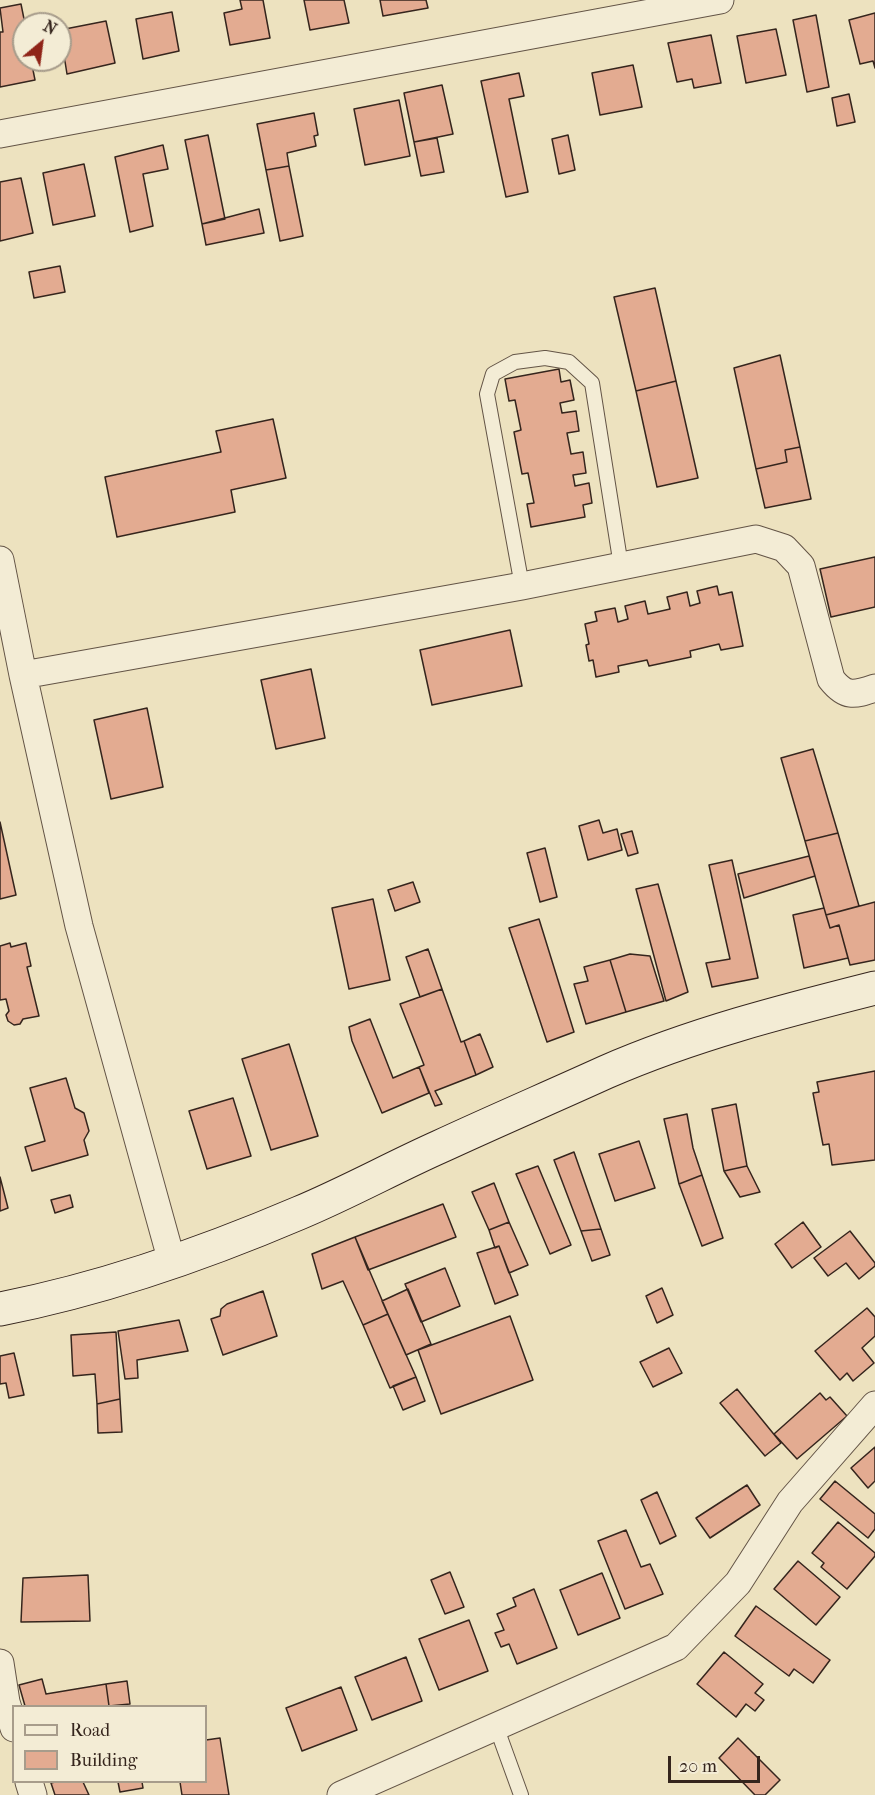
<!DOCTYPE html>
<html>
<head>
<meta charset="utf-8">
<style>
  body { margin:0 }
  #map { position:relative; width:875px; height:1795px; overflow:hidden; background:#ede2bf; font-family:"IM FELL French Canon",serif }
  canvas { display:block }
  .legend { position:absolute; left:12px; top:1705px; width:195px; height:78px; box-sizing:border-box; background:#f3ecd5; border:2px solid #a79c8b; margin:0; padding:8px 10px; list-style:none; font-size:18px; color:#35251d }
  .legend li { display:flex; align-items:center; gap:12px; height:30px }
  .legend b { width:30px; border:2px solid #a79c8b }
  .north { position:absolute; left:12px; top:12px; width:60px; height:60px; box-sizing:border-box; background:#f3ecd5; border:2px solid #a79c8b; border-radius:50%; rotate:29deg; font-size:16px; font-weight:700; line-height:24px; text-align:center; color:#35251d }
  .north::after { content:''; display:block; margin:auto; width:21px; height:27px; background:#8f2418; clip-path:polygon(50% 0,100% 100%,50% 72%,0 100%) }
  .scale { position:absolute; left:668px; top:1756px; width:92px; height:27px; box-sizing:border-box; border:3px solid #35251d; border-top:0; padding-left:8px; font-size:18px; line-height:21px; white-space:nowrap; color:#35251d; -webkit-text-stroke:4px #f3ecd5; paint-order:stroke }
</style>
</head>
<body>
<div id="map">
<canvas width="875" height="1795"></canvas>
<ul class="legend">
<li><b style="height:8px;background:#f3ecd5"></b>Road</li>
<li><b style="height:16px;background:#e3ab91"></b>Building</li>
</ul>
<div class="north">N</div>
<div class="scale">20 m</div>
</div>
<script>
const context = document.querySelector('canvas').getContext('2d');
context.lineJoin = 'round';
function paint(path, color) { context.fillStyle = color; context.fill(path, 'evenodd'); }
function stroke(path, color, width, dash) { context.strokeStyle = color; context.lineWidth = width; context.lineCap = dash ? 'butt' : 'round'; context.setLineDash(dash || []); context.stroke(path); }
const building = new Path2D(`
  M240,0H263L270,38L230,45L224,13L242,9Z
  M304,0H344L349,23L310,30Z
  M380,0H426L428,8L383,16Z
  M21,4L25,24L24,60H31L35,80L0,87V32H3L0,8Z
  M172,12L179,51L143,59L136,19Z
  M875,13V68L873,61L860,64L849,20Z
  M816,15L829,87L807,92L793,20Z
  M106,21L115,63L67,74L60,30Z
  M776,29L786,75L746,83L737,36Z
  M711,35L721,83L694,88L692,79L677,82L668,43Z
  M633,65L642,107L600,115L592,73Z
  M519,73L524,96L509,99L528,192L506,197L481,81Z
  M442,85L453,134L414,142L404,93Z
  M849,94L855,122L837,126L832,98Z
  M399,100L410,156L365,165L354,109Z
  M314,113L318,135L314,136L316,146L287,153L289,166L266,170L257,124Z
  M208,135L225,219L202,224L185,140Z
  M568,135L575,170L559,174L552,139Z
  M437,138L444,172L421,176L414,142Z
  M163,145L168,169L143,174L153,226L130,232L115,157Z
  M84,164L95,216L53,225L43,173Z
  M289,166L303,236L280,241L266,170Z
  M21,178L33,233L0,241V182Z
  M259,209L264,233L206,245L202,224Z
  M60,266L65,292L34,298L29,272Z
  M655,288L676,381L636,391L614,297Z
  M780,355L800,447L785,450L787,462L756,469L734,368Z
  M559,369L561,382L570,380L574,400L560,403L562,413L576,411L579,431L567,433L571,454L583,452L586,473L573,475L575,486L589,483L592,503L583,505L585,517L531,527L527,504L534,503L528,473L522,474L514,432L521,430L515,400L509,401L505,379Z
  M676,381L698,478L657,487L636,391Z
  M273,419L286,478L231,490L235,512L117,537L105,477L221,452L216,431Z
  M800,447L811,499L765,508L756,469L787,462L785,450Z
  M875,557V607L831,617L820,569Z
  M717,586L719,595L732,592L743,646L721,650L719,644L690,651L691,657L649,666L647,660L618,666L619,672L596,677L593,660L589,661L586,645L589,644L585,624L597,621L595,612L615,608L618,622L628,619L625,606L645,601L648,614L670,609L667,597L687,592L690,606L700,603L697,591Z
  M510,630L522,686L432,705L420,650Z
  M311,669L325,738L276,749L261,680Z
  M147,708L163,787L111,799L94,720Z
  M813,749L838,833L805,841L781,758Z
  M599,820L603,833L617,829L622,850L588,860L579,826Z
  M0,822L16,895L0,899Z
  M632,831L638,853L628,856L621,834Z
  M838,833L859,906L826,915L805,841Z
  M545,848L557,897L540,902L527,853Z
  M809,856L815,876L744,898L738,874Z
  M732,860L758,978L712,987L706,963L730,959L709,865Z
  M413,882L420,902L395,911L388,890Z
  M658,884L688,992L666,1001L636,889Z
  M373,899L390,980L349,989L332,908Z
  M875,902V960L850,965L839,925L830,928L826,915Z
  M824,908L830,928L839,925L848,958L804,968L793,915Z
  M539,919L574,1032L547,1042L509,928Z
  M10,943L11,947L26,943L31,966L27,967L39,1016L23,1019L20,1024L14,1025L8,1021L6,1015L9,1011L6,999L0,1000V946Z
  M428,949L442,989L420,997L406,957Z
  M630,954L650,956L664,1001L626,1012L610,960Z
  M610,960L626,1012L586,1024L574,984L588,981L584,967Z
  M442,989L461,1042L464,1041L476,1075L435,1091L442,1104L435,1106L419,1067L424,1065L400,1004Z
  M370,1019L393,1078L419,1067L429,1093L382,1113L352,1041L349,1027Z
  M480,1034L493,1067L476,1075L464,1041Z
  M289,1044L318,1136L271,1150L242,1059Z
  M875,1071V1160L832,1165L829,1144L823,1145L813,1093L819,1092L817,1082Z
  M66,1078L75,1108L84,1113L89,1131L84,1140L88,1155L32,1171L25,1147L45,1141L30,1088Z
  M233,1098L251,1156L207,1169L189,1111Z
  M736,1104L747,1166L724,1171L712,1109Z
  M687,1114L693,1148L702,1175L679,1184L664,1119Z
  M639,1141L655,1188L615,1201L599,1154Z
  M574,1152L601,1229L581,1231L554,1160Z
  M538,1166L571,1245L550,1254L516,1174Z
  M747,1166L760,1192L740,1197L724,1171Z
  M702,1175L723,1238L702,1246L679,1184Z
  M0,1177L8,1208L0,1211Z
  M494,1183L509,1222L489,1230L472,1192Z
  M70,1195L73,1207L55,1213L51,1200Z
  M443,1204L456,1237L368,1270L355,1237Z
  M509,1222L528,1265L509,1273L499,1246L495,1248L489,1230Z
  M803,1222L821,1247L792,1268L775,1244Z
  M601,1229L610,1255L592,1261L581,1231Z
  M850,1231L875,1263V1266L859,1279L846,1263L828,1276L814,1258Z
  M355,1237L388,1314L363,1325L343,1281L322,1289L312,1254Z
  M499,1246L518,1295L495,1304L477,1253Z
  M445,1268L460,1306L421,1322L405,1284Z
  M662,1288L673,1315L657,1323L646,1296Z
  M408,1289L431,1344L406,1355L382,1301Z
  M263,1291L277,1336L223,1355L211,1319L220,1316L221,1309L227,1304Z
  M867,1308L875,1317V1336L862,1348L874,1363L853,1381L847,1373L840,1380L815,1351Z
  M388,1314L416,1377L390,1388L363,1325Z
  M510,1316L533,1380L441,1414L418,1350Z
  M179,1320L188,1351L137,1360L138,1378L125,1379L118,1331Z
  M116,1332L120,1399L97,1404L95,1374L73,1376L71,1335Z
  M669,1348L682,1373L653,1387L640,1362Z
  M14,1353L24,1395L9,1398L6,1383L0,1384V1356Z
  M416,1377L425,1401L403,1410L393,1386Z
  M737,1389L781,1443L765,1456L720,1403Z
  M820,1393L826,1400L830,1397L847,1416L797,1459L774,1434Z
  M120,1399L122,1432L98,1433L97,1404Z
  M875,1447V1481L868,1488L851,1468Z
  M835,1481L875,1514V1529L868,1538L820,1499Z
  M747,1485L760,1505L710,1538L696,1518Z
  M657,1492L676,1536L660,1544L641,1500Z
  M838,1522L875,1553V1556L847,1589L821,1567L824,1563L812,1553Z
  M626,1530L641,1567L650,1564L663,1594L625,1609L598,1541Z
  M798,1561L840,1597L816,1625L774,1589Z
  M450,1572L464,1607L445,1614L431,1580Z
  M602,1573L620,1618L578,1635L560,1590Z
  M88,1575L90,1621L21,1622L23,1578Z
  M534,1589L557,1648L517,1664L509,1644L501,1647L495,1633L504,1630L497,1614L516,1606L513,1598Z
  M756,1606L830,1660L813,1683L794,1669L789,1676L735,1636Z
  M469,1620L488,1671L439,1690L419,1639Z
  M724,1652L763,1684L755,1693L764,1700L755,1711L746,1704L736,1717L697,1684Z
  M406,1657L422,1701L372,1720L355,1677Z
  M42,1679L46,1694L106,1684L109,1706H25L19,1685Z
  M127,1681L130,1704L109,1706L106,1684Z
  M341,1687L357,1730L302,1751L286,1708Z
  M220,1738L229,1795H182L180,1782H206V1740Z
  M738,1738L780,1780L765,1795H755L719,1758Z
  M55,1782H83L89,1795H55L51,1783Z
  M118,1782H142L143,1788L120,1792Z`);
paint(building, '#e3ab91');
stroke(building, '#35251d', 1.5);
const lane = new Path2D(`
  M522,586L487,394L493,374L515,362L545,358L569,362L592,383L621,566
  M496,1726L521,1795`);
const street = new Path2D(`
  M0,134L720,0
  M0,560L23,675L79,926L172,1262
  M23,675L522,586L756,539L784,548L801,566L831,679C846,698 854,695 875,688
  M0,1663L6,1702L14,1728
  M29,1782L33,1795
  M341,1795L676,1647L738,1583L790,1502L875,1405`);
const secondary = new Path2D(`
  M0,1309C103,1289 203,1254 299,1213C347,1193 392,1168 439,1147C495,1121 551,1097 606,1072C693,1034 784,1011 875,988`);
stroke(lane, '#635446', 16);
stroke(street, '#635446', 29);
stroke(secondary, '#35251d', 35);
stroke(lane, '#f3ecd5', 14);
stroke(street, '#f3ecd5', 27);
stroke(secondary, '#f3ecd5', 33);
</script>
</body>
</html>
